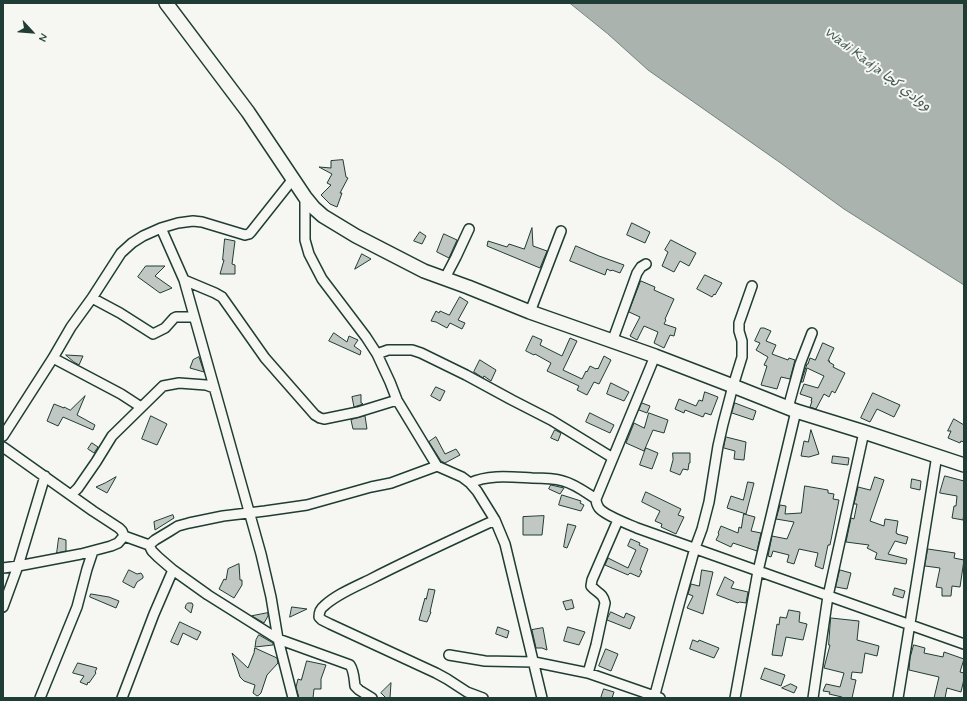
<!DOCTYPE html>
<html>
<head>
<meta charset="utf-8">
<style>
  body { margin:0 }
  #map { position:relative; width:967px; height:701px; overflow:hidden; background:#f6f6f2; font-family:Mynerve,sans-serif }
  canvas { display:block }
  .frame { position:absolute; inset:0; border:4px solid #1f3d34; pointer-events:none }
  .north { position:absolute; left:12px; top:12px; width:40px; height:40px; -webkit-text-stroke:3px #f6f6f2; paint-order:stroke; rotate:116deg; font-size:11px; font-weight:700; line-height:16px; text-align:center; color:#1f3d34 }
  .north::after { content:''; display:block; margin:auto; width:14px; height:18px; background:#1f3d34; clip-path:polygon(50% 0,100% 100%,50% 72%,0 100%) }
</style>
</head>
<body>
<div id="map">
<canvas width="967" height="701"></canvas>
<div class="frame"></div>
<div class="north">N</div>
</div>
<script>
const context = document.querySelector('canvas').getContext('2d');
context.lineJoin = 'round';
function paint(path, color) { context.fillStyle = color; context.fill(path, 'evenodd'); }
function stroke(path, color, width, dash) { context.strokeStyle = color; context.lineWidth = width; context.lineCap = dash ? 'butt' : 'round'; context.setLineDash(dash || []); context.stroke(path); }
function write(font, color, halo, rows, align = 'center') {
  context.font = font + ' Mynerve,"Playpen Sans Arabic",sans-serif'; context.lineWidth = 4; context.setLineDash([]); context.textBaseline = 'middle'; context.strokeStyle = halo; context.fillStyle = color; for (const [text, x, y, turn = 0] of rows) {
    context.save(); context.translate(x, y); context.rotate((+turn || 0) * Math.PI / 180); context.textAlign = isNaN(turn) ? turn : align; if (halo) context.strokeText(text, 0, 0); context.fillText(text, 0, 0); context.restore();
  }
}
const water = new Path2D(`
  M570,3H964V285L844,209L782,164L648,70L608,34Z`);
paint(water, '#aab3ae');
stroke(water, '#72847d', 1);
const building = new Path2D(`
  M343,160L346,177L348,178L340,193H342L337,207L330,204L321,195L331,185L327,183L332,174L319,167L331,168V161Z
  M632,223L650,232L645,243L627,235Z
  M532,228L533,246L547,251L540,268L487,246L488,241L507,247L509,244L524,249Z
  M420,232L426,236L422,244L414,241Z
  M444,234L457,240L449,258L437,252Z
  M225,239L235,241L232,264L235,265V274H220L224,260H223Z
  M671,240L696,253L689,266L680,261L674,272L662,266L668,252L665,250Z
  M576,246L599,256L624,265L620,273L612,270L611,271L607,269L605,275L570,261Z
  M362,254L371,259L355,269Z
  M146,266H165L155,276L172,288L160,293L138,277Z
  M705,275L722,283L715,295L714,294L712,297L697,289Z
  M641,281L655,287L654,290L674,299L665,319L666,320L664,324L676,328L674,336L670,335L664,348L654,343L658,332L644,326L637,340L630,336L640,317L629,312Z
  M460,297L468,302L458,320L465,323L462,329L450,323L447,328L436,322L431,321L436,311L439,313L440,311L449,315Z
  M761,328H764L771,331L766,341L776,345L772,354L788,360L789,358L795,360L790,379L781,377L777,389L761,385L767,366L764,365L768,357L756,350L760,343L755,341Z
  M334,333L347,342L349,336L358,340L354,346L361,351L360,355L329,341Z
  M533,336L542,340L540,345L562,356L570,338L577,341L563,370L582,379L586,371L587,372L590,366L596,369L597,368L598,369L604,356L611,360L599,384L594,382L587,395L577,390L579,386L547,371L551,363L535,354L534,355L526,351Z
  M823,343L834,348L828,361H830L829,362L834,365L833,367L845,373L835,393L832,391L829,397L824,394L816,409L810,407L812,401H811L812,398L800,394L804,384L818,388L824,376L807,368L803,382H801L807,364H808L810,358L815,360Z
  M66,355L83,356L79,365L74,362Z
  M199,357L204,372L190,368L193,360Z
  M480,360L496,370L491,381L484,376L483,378L474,372Z
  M611,383L629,392L624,401L607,394Z
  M436,387L445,391L440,401L431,396Z
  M705,392L718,397L711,415L705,413L703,417L685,410L684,413L675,409L679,399L696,406L699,400L702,401Z
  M873,393L900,405L894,417L877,409L870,422L861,418Z
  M361,395V403H362L363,404L354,407L352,397Z
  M85,396L77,415L95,425L93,430L63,417L58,426L47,421L54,404L64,408V407L70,410Z
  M642,403L650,406L647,413L639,410Z
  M735,403L756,411L753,420L732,413Z
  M590,413L614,425L610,433L586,422Z
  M649,413L668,420L664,433L653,430L644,451L626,443L634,423L644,428Z
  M151,416L167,424L157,445L142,439Z
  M365,416L367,429H353L351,420Z
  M954,419L964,425V442L961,441L960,443L948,438L951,431H948Z
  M555,430L561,433L558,441L551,438Z
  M811,430L819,454L809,457L801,456L804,441L808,442Z
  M436,437L445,454L456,449L460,455L445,463L441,461L429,442Z
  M726,437L746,442L744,460L734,459L735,451L724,448Z
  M92,443L98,447L94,453L88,449Z
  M646,448L658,453L652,469L640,465Z
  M673,453H690V463H689L688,470L683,469L680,475L670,471L673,460Z
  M833,456L849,458L848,465L832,463Z
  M945,476L964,481V513L963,520L952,518L954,506H956L957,496L940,493Z
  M116,477L107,493L96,487L105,483Z
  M875,477L884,480L870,521L884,526L885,519L898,521L896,533H897V534L908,537L906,544L895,541L888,554L907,559L906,564L875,559L877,553L867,548L869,545L846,542L851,518L854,519L857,504H854L858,487L870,490Z
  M912,479L921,481L920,490L911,488Z
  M748,482L754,483L746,514L727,508L731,496L743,500Z
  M551,485L564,488L560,494L549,489Z
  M805,486L828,490V493L834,494L833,499L839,500L830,545H828L823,569L815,566L818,553L799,549L794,564L787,562L789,555L773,551L771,557L768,556L772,536L787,539L794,522L776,519L780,505L786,506L785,514L801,513Z
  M646,492L681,509L678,515L684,517L676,534L661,527L662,524L655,521L660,511L642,502Z
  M562,495L581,501L580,503L584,505L581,511L559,505Z
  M744,514L755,517L751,531L761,533L757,551L733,543L731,547L716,540L719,534L718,533L721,526L738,533L739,527L741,528Z
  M173,515L174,518L155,530L154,522Z
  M544,516L542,535H523V517Z
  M568,524L576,526L567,548L564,547Z
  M59,538L66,540V551L57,553Z
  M631,539L640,543L639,545L648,549L640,570L642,571L639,577L630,573L628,575L605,565L608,558L628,568L636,550L628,546Z
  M928,549L955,553L954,558L964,560L960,587L952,586L951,596H942V588L936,587L940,568L925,566Z
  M239,564L240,580H242V585L234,598L219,589L224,579L226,580L228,569Z
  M129,570L137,574L141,573L143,576V578L137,582L134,588L123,582Z
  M702,570L713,572L703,614L687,608L693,596L688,594L691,584L699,586Z
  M840,570L851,573L847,589L836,587Z
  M725,577L734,582L731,588L748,592L746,603L739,602L738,603L717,595Z
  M895,588L905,591L903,598L893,595Z
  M429,589L435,590L430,612H431L427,622L419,620L425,598L426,599Z
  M91,594L109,597L119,601L116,608L90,597Z
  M572,600L574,608L566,610L563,602Z
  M188,603H192L193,605L191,613L185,608L186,605Z
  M292,607L307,609L290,617Z
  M789,610L800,612L799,622L807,624L803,640L786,637L782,656L772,655L777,624L779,625L780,617L786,618Z
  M611,612L624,618L626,613L635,617L630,629L607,620Z
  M268,613V616L264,623L252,616Z
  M831,618L859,621L857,640L879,646L877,656L865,653L862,673L852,672L851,679L856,680L852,698H842V697L829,694L830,692L823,691L826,684L840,687L844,673L824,668L830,645H829Z
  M180,622L201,632L197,640L183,633L178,645L171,642Z
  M498,627L509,631L507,638L496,634Z
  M568,627L585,632L579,645L564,641Z
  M543,628L547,650L542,648H536L532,630Z
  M259,635L273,643V645L255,647L256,640Z
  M693,640L698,642L699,640L719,648L714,658L690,649Z
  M914,645L925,648L924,653L943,657L944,652L964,659L960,672L964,673V679L961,692L947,688L945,698H934L939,677L909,670L910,658Z
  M255,648L277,658L278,663L267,675L261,693L259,695L257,696L253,693L255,685L244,681L240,677L232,653L248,668L254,653Z
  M606,649L618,654L611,671L599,666Z
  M307,661L326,665L321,679V689H314L313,698H299L296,687L298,679L301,680Z
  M78,663L97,668L95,672L96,673L89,683L88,682L87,685L80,682L84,676L73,673Z
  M765,668L785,675L781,686L761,679Z
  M391,683L390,698H386L381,693Z
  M791,684L797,687L794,693L782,688Z
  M604,689L614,692L612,698H601Z`);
paint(building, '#c1c8c3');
stroke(building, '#1f3d34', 1);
const street = new Path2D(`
  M305,197V240L309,254L322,279L366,337L377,354L390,382L397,400L437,466L462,477L470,483L477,491L495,520L505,544L542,698
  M161,228L184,280L202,344L261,554L271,597L278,639L293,698
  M445,278L456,257L469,229
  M184,280L215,293L222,297L265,358L315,415L320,418L324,419L358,412L397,400
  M92,298L120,313L153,334L165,328L174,318L176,317H194
  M530,312L561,231
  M612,342L637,273L641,267L646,264
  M377,354L388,350H412L421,353L466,375L512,400L551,420L613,458
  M655,356L596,499C596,502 597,505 599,508C604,515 628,524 637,528L964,644
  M53,358L121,394L141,407
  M788,408L800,364L812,333
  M3,436L53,358L71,327L92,298L121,253L132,243L143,236L161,228L178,223L193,221L202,222L245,235L249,234L251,232L293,179
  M3,447L93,511L119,528L122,531L124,536L149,545L152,551L158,557L173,570L208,595L278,639L350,665C354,671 354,678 355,686L359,690L372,698
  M470,483C489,474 512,477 532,478C542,478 553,478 563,481C575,484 585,492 596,499
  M71,495L78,488L96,462L112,436L163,386L179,383L206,385L214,388
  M149,545L155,540L170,531L178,526L189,523L223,516L265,511L307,505L371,487L391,483L437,466
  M3,568L18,566L81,554L111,546L118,543L124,536
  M3,607L18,566L45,476
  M449,655L485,661L534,662L588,673L660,698
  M588,673L596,645L605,603C603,593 597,593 591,586L592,580L618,520
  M40,698L77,607L87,569L93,551
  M122,698L154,614L173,570
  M483,698L467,692L447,679L436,673L330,624L322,620L319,617C319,612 320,609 324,606C337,594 355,587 371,579C412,558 454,539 495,520
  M654,698L680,601L695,548L702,529L709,502L718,446L723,424L733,386L742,357V341L739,331V323L752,286
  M735,698L758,571L796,411
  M813,698L828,596L864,432
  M898,698L937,455`);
const secondary = new Path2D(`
  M166,3L248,112L305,197L314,208L323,216L356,236L424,271L468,287L530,312L655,356L733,386L796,411L864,432L964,465`);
stroke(street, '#1f3d34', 12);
stroke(secondary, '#1f3d34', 16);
stroke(street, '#f6f6f2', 9);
stroke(secondary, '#f6f6f2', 13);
write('italic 14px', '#425a52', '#f6f6f2', [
  ["Wadi Kadja ووادي كجا",877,70,37]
]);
</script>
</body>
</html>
